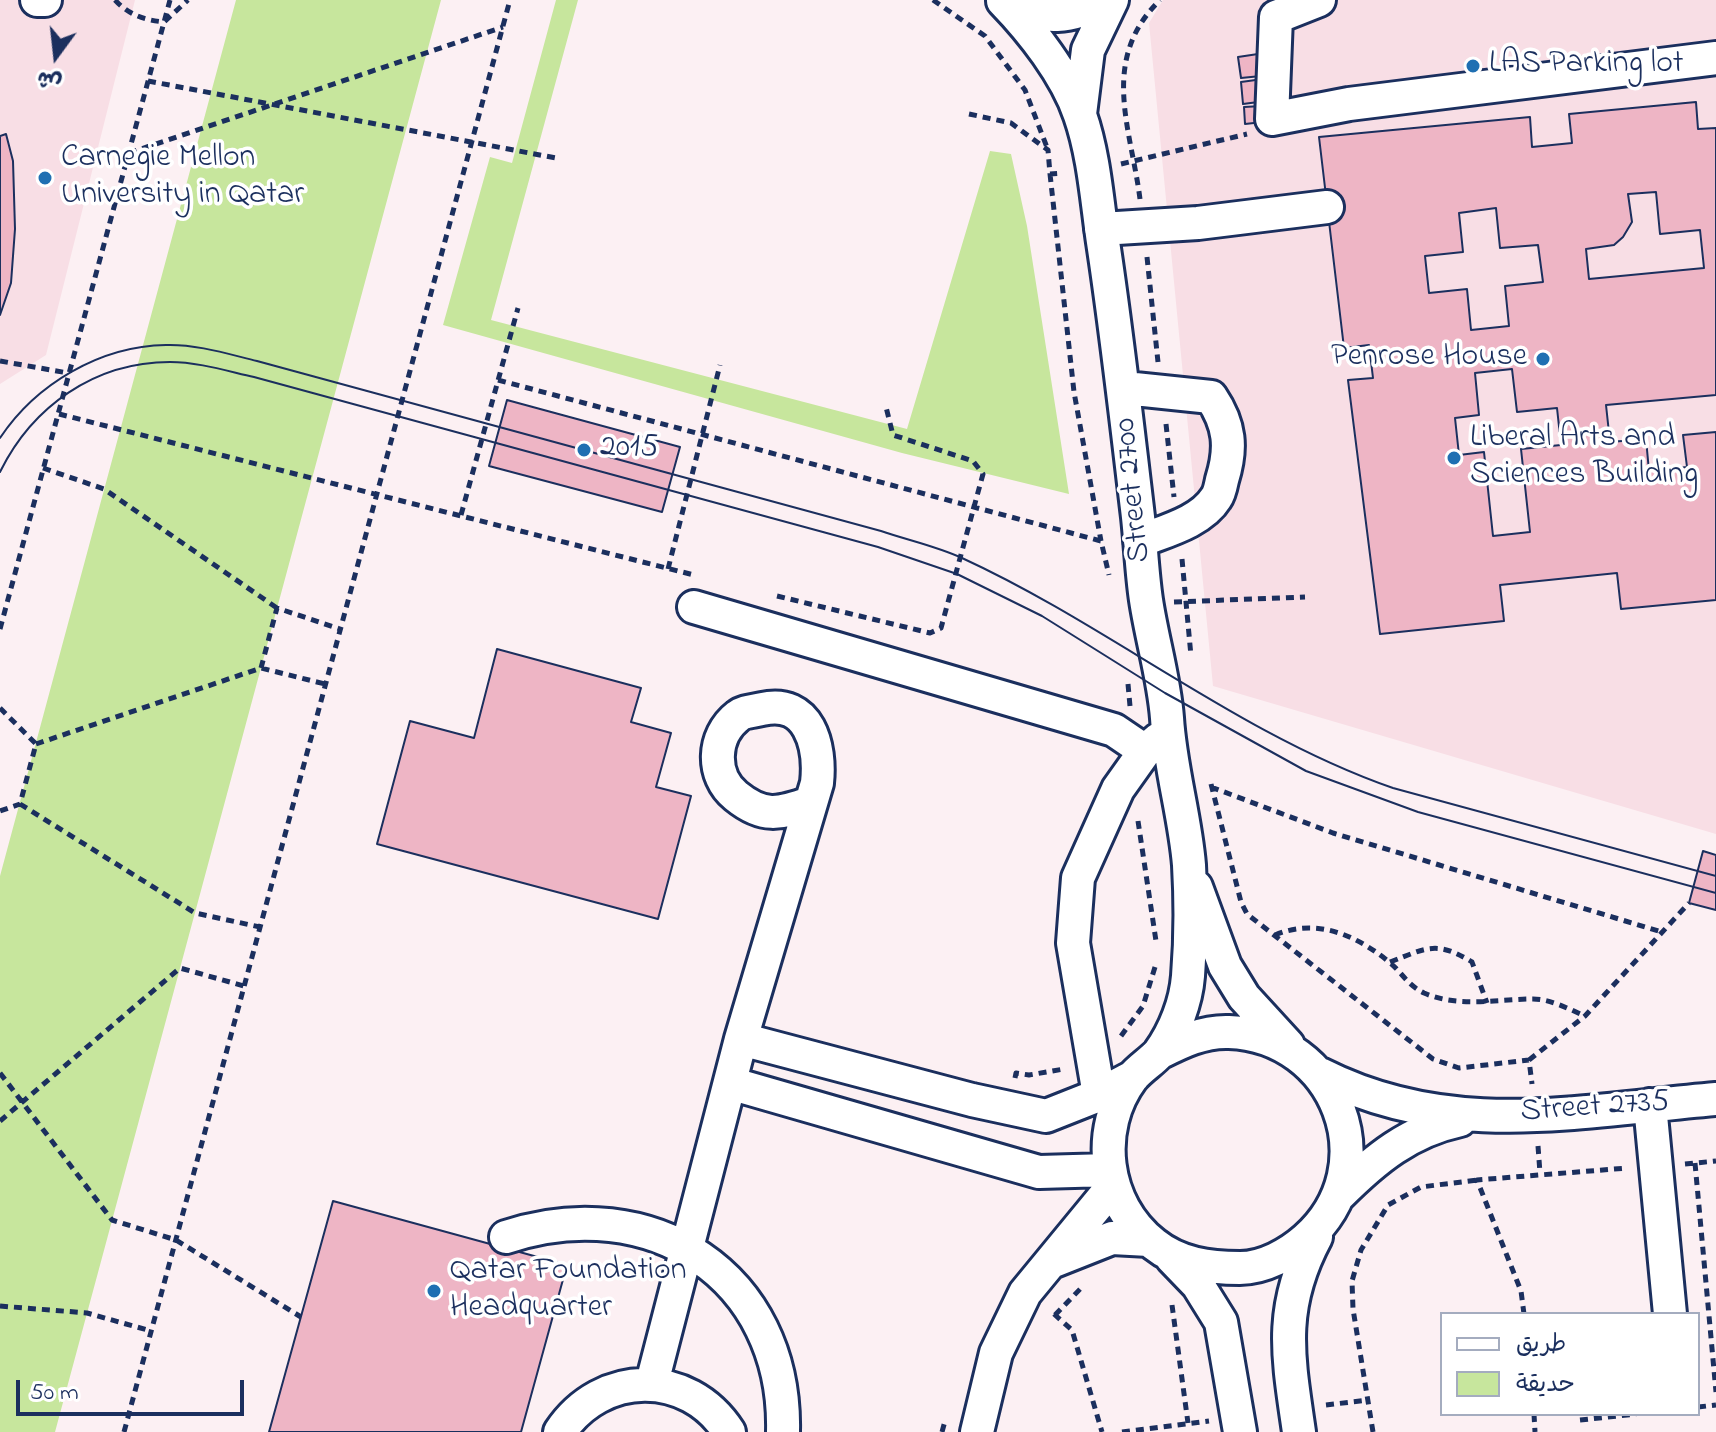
<!DOCTYPE html>
<html>
<head>
<meta charset="utf-8">
<style>
  body { margin:0 }
  #map { position:relative; width:1716px; height:1432px; overflow:hidden; background:#fcf0f3; font-family:"Indie Flower","Playpen Sans Arabic",sans-serif }
  canvas { display:block }
  .legend { position:absolute; left:1440px; top:1312px; width:260px; height:104px; box-sizing:border-box; background:#fff; border:2px solid #a4acbf; margin:0; padding:10px 14px; list-style:none; font-size:24px; color:#1b2f5e }
  .legend li { display:flex; align-items:center; gap:16px; height:40px }
  .legend b { width:40px; border:2px solid #a4acbf }
  .north { position:absolute; left:16px; top:16px; width:80px; height:80px; -webkit-text-stroke:6px #fff; paint-order:stroke; rotate:195deg; font-size:22px; font-weight:700; line-height:32px; text-align:center; color:#1b2f5e }
  .north::after { content:''; display:block; margin:auto; width:28px; height:36px; background:#1b2f5e; clip-path:polygon(50% 0,100% 100%,50% 72%,0 100%) }
  .scale { position:absolute; left:16px; top:1380px; width:228px; height:36px; box-sizing:border-box; border:4px solid #1b2f5e; border-top:0; padding-left:10px; font-size:24px; line-height:28px; white-space:nowrap; color:#1b2f5e; -webkit-text-stroke:6px #fff; paint-order:stroke }
</style>
</head>
<body>
<div id="map">
<canvas width="1716" height="1432"></canvas>
<ul class="legend">
<li><b style="height:10px;background:#fff"></b>طريق</li>
<li><b style="height:22px;background:#c7e69d"></b>حديقة</li>
</ul>
<div class="north">ش</div>
<div class="scale">50 m</div>
</div>
<script>
const context = document.querySelector('canvas').getContext('2d');
context.lineJoin = 'round';
function paint(path, color) { context.fillStyle = color; context.fill(path, 'evenodd'); }
function stroke(path, color, width, dash) { context.strokeStyle = color; context.lineWidth = width; context.lineCap = dash ? 'butt' : 'round'; context.setLineDash(dash || []); context.stroke(path); }
function write(font, color, halo, rows, align = 'center') {
  context.font = font + ' "Indie Flower",sans-serif'; context.lineWidth = 7; context.setLineDash([]); context.textBaseline = 'middle'; context.strokeStyle = halo; context.fillStyle = color; for (const [text, x, y, turn = 0] of rows) {
    context.save(); context.translate(x, y); context.rotate((+turn || 0) * Math.PI / 180); context.textAlign = isNaN(turn) ? turn : align; if (halo) context.strokeText(text, 0, 0); context.fillText(text, 0, 0); context.restore();
  }
}
paint(new Path2D(`
  M0,0H135L46,355L0,384Z
  M1163,0H1716V834L1213,686L1149,23Z`), '#f8dee5');
paint(new Path2D(`
  M236,0H441L55,1432H0V876Z
  M556,0H578L491,320L907,429L990,151L1011,154L1027,226L1069,494L902,453L443,325L490,157L512,163Z`), '#c7e69d');
const building = new Path2D(`
  M1258,54L1261,76L1241,78L1238,57Z
  M1263,79L1266,101L1243,104L1241,82Z
  M1696,102L1698,129L1716,128V395L1606,405L1610,442L1646,439L1649,471L1687,467L1683,435L1716,432V600L1621,609L1617,573L1500,585L1504,621L1380,634L1348,380L1373,378L1369,345L1344,348L1319,137L1530,117L1532,147L1572,143L1569,114ZM1656,192L1660,234L1700,230L1704,268L1589,279L1586,249L1614,245L1623,237L1632,222L1628,194ZM1496,208L1500,248L1538,245L1543,282L1505,286L1509,326L1471,330L1467,289L1429,293L1425,256L1463,252L1459,213ZM1512,369L1517,412L1557,408L1561,445L1521,449L1530,532L1493,536L1484,452L1459,455L1455,418L1479,415L1475,373Z
  M1262,106L1263,122L1245,124L1244,107Z
  M6,134L13,161L15,229L11,283L0,315V136Z
  M507,400L680,447L662,512L489,466Z
  M497,649L641,688L631,722L671,733L656,787L691,796L658,919L377,844L410,721L474,738Z
  M1703,851L1716,855V910L1689,903Z
  M333,1201L567,1265L521,1432H269Z`);
paint(building, '#eeb5c5');
stroke(building, '#1b2f5e', 2);
const minor = new Path2D(`
  M37,0H45
  M1319,0L1276,17L1272,119L1349,104L1716,58
  M1003,1C1032,31 1066,74 1080,115C1094,155 1097,201 1103,242C1117,334 1127,425 1138,517C1141,545 1142,573 1146,600C1152,640 1164,678 1167,718C1170,768 1185,816 1189,865C1191,900 1191,940 1188,976C1186,1002 1175,1031 1159,1053C1151,1062 1140,1068 1132,1078C1094,1129 1103,1204 1154,1244C1179,1264 1209,1268 1240,1268C1264,1268 1289,1254 1306,1239C1388,1166 1337,1036 1229,1032C1203,1031 1181,1042 1159,1053
  M1008,3C1043,21 1072,18 1105,0
  M1080,114L1088,50L1112,0
  M1101,229L1198,223L1327,207
  M1125,388L1211,397C1230,425 1232,448 1222,480C1221,485 1219,494 1216,498C1201,522 1165,531 1140,541
  M694,607L1114,730L1145,751
  M1196,887L1225,966L1244,997L1288,1045
  M741,1039L972,1100L1046,1116L1099,1095L1133,1077
  M1320,1074C1450,1140 1577,1111 1716,1099
  M730,1083L1039,1172L1109,1170
  M1099,1095L1073,943L1078,878L1118,789L1145,751L1159,739
  M1650,1105L1670,1314
  M1339,1195C1375,1159 1409,1131 1460,1120
  M506,1237C650,1189 787,1275 783,1432
  M1172,1258L1198,1285L1221,1322L1240,1432
  M1054,1261L1112,1238L1149,1240
  M652,1383L741,1039L817,783C821,746 809,698 762,709C754,711 744,711 738,716C712,736 711,776 736,796C763,818 779,814 810,803
  M560,1432C601,1370 688,1368 729,1432
  M977,1432L996,1353L1025,1293L1113,1186
  M1299,1432C1288,1356 1278,1308 1316,1237`);
stroke(minor, '#1b2f5e', 38);
stroke(new Path2D(`
  M115,0C129,15 144,20 164,22L188,0
  M933,0L985,36L1025,90L1048,150
  M148,81L556,158
  M969,114L1011,123L1048,150L1050,174L1063,173
  M129,153L503,27
  M1121,164L1247,134
  M1050,174L1074,392L1101,541
  M1140,199C1131,128 1099,60 1160,0
  M1147,257L1158,362
  M0,361L68,373
  M498,380L1101,541L1109,575
  M59,414L694,575
  M1166,424L1174,497
  M43,468L104,489L277,608
  M461,515L518,308
  M1182,559L1191,656
  M668,569L720,365
  M777,596L930,633L941,628L983,474L973,461L893,435L886,407
  M1174,602L1305,597
  M0,629L170,0
  M261,668L277,608L340,629
  M1128,684L1130,706
  M0,708L36,744L20,804L0,811
  M36,744L261,668L325,684
  M1211,784L1241,902L1247,914L1433,1059L1459,1068L1529,1060L1532,1084
  M1211,787L1333,833L1662,932
  M20,804L195,913L260,927
  M1138,821L1156,941
  M1275,935C1316,918 1354,934 1388,961C1401,971 1407,985 1424,993C1458,1008 1497,999 1533,999C1550,999 1569,1009 1585,1016
  M1390,962C1427,948 1436,940 1472,962L1487,1003
  M1121,1036L1143,1006L1155,967
  M1529,1060L1585,1016L1689,903
  M0,1073L112,1220L176,1240L301,1317
  M1015,1078L1016,1073L1029,1075L1064,1069
  M0,1121L180,968L244,986
  M1538,1146L1540,1173
  M1695,1163L1716,1392
  M1685,1164L1716,1161
  M1172,1305L1188,1423
  M0,1306L87,1313L151,1331
  M1054,1314L1072,1330L1102,1432
  M1524,1314L1521,1291L1477,1180L1627,1168
  M1055,1315L1084,1285
  M1326,1405L1369,1400
  M1698,1407L1716,1405
  M1534,1414L1535,1432
  M1580,1420L1636,1414
  M124,1432L510,0
  M942,1432L945,1421
  M1122,1432L1209,1421
  M1373,1432L1353,1309L1352,1281L1361,1250L1388,1205L1421,1187L1477,1180`), '#1b2f5e', 5, [8, 6]);
stroke(minor, '#fff', 32);
stroke(new Path2D(`
  M0,438C36,384 100,346 166,345C196,344 228,354 257,361L881,531C907,540 936,546 962,558C1110,626 1238,734 1393,788L1716,876
  M0,472C32,407 94,362 170,362C198,362 227,371 254,377L878,547L957,574L1042,616L1165,693L1306,771L1418,812L1716,893`), '#1b2f5e', 2);
for (const [x, y, r, color] of [
  [1473,66,8,"#1f6fb2"],
  [45,178,8,"#1f6fb2"],
  [1543,359,8,"#1f6fb2"],
  [584,450,8,"#1f6fb2"],
  [1454,458,8,"#1f6fb2"],
  [434,1291,8,"#1f6fb2"]
]) { const dot = new Path2D(); dot.arc(x, y, r, 0, 2 * Math.PI); context.fillStyle = color; context.fill(dot); stroke(dot, '#fff', 3); }
write('32px', '#1b2f5e', '#fff', [
  ["LAS Parking lot",1489,66],
  ["Carnegie Mellon",61,160],
  ["University in Qatar",61,197],
  ["Penrose House",1527,359,"right"],
  ["Liberal Arts and",1470,440],
  ["Sciences Building",1470,477],
  ["2015",600,450],
  ["Qatar Foundation",450,1273],
  ["Headquarter",450,1310]
], 'left');
write('32px', '#1b2f5e', '#fff', [
  ["Street 2700",1135,490,-96],
  ["Street 2735",1595,1109,-4]
]);
</script>
</body>
</html>
